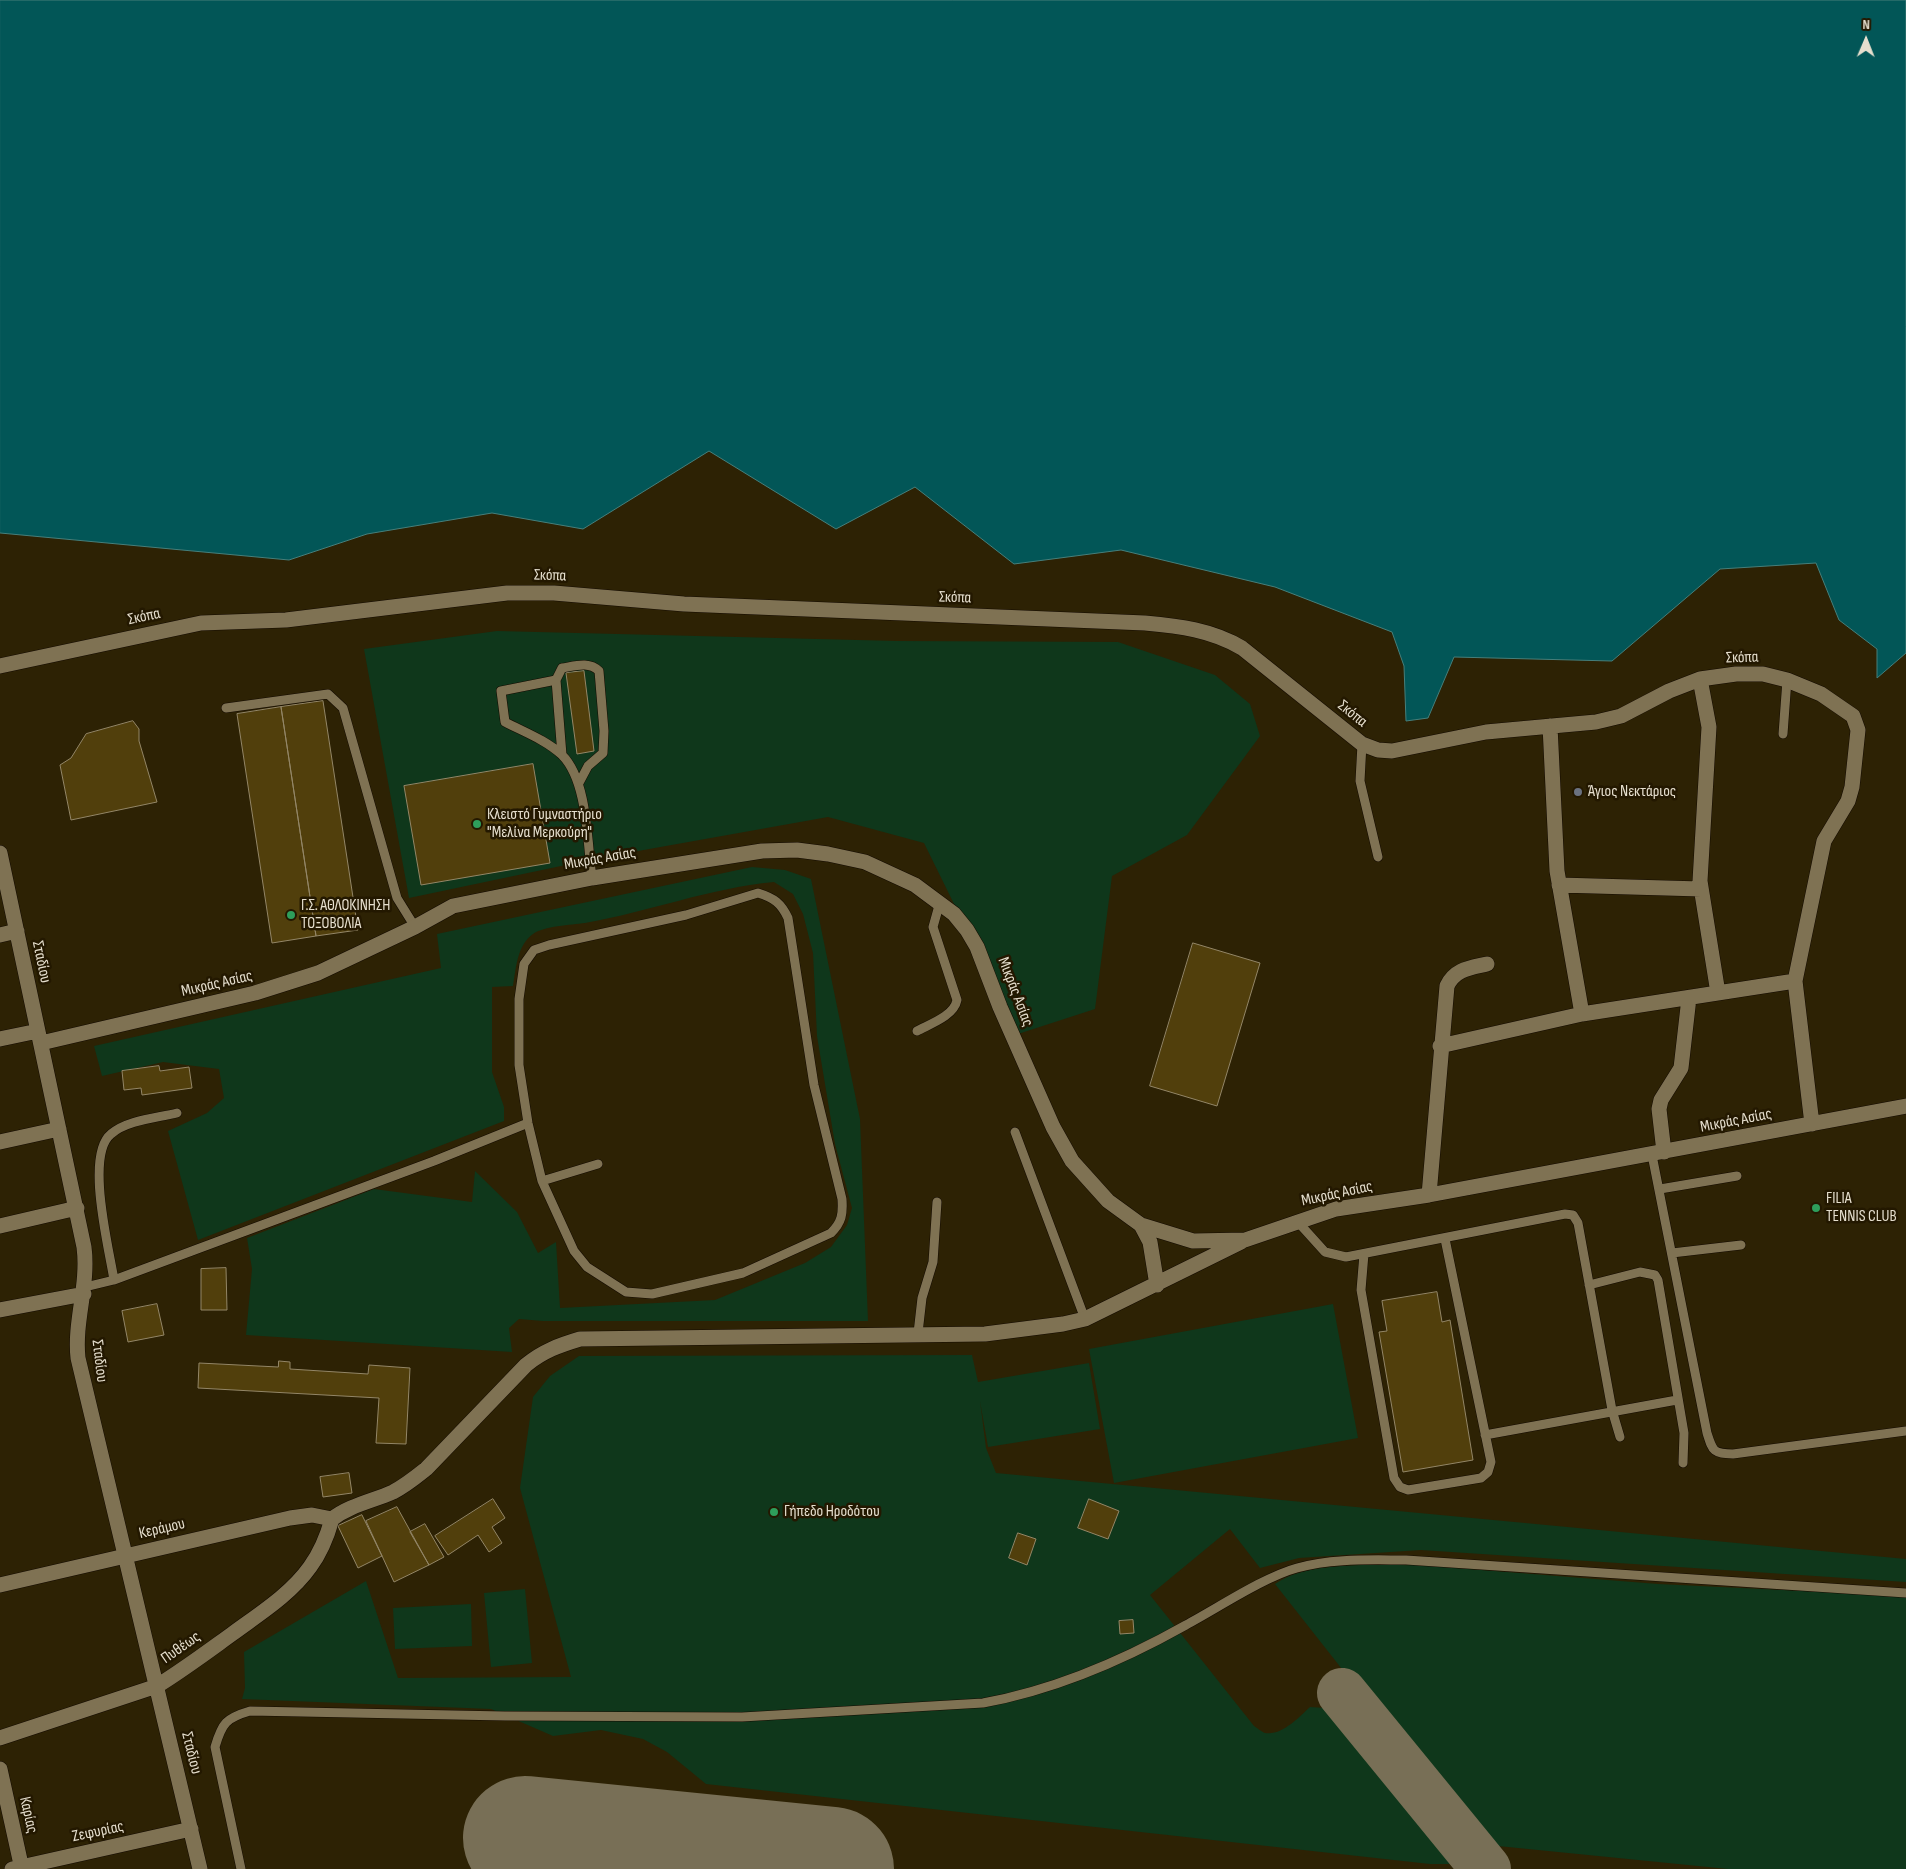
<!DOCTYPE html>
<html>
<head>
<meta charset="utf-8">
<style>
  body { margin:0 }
  #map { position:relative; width:1906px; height:1869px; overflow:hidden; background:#2d2204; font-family:"Sofia Sans Condensed",sans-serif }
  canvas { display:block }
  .north { position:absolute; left:1841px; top:15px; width:50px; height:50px; -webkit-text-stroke:4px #231800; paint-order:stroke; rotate:1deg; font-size:14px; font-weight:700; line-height:20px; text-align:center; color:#e6dfce }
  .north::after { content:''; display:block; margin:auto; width:18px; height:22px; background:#e6dfce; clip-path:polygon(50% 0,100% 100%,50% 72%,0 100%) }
</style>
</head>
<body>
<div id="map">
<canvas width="1906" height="1869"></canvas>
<div class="north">N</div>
</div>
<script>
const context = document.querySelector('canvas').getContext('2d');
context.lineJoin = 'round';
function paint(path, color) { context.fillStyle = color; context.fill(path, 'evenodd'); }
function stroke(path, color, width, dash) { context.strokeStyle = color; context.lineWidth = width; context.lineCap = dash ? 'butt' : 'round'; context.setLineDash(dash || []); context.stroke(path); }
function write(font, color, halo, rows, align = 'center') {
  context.font = font + ' "Sofia Sans Condensed",sans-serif'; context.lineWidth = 5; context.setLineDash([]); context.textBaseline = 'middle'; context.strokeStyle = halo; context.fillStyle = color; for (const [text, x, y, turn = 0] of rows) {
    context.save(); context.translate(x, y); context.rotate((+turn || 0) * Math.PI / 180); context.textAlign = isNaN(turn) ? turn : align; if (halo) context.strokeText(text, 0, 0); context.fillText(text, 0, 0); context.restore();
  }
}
paint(new Path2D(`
  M497,631L897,641L1118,642L1215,675L1250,704L1260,736L1187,835L1112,876L1095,1009L1018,1034L924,843L828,817L599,858L409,898L364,649Z
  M752,867L785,870L811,879L860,1119L868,1321H543L519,1319L509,1328L512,1352L246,1335L252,1269L247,1238L374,1189L472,1202L475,1171L517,1212L538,1253L556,1242L560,1308L715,1300L805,1263L831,1247L847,1225L852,1208L835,1144L817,1036L813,953L803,914L793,894L774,882C710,888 648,912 585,923C571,925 544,926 533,934C517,945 516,969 513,986L492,987V1072L504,1107V1121L198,1240L168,1131L207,1113L224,1098L219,1069L163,1062L102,1076L94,1046L441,968L437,934Z
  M1333,1304L1358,1438L1114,1483L1089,1349Z
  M972,1355L978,1382L1089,1363L1100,1429L988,1447L980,1401L986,1448L996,1473L1906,1559V1582L1421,1550L1299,1558L1260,1568L1230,1529L1150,1595L1254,1726C1257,1728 1262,1732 1265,1733C1282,1736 1299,1717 1310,1707L1325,1708L1342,1719L1456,1864H1430L706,1784L667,1752L643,1739L601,1730L553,1736L491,1709L242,1699L245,1688L244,1652L366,1581L398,1678L571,1677L520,1488L533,1397L550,1376L579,1356Z
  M1418,1565L1658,1584L1906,1596V1869H1728L1488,1845L1386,1725L1275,1584C1309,1560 1376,1566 1418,1565Z
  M525,1589L532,1663L491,1667L484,1593Z
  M471,1604L472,1646L395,1649L393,1608Z`), '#0f371b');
const water = new Path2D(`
  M0,0H1906V653L1877,678V649L1839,620L1816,563L1720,569L1612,661L1454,657L1428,718L1406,721L1404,666L1392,632L1275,587L1121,550L1014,564L915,487L836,529L709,451L583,529L492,513L367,534L289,560L0,533Z`);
paint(water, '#025657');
stroke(water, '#467f7b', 1);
stroke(new Path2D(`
  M1342,1693L1486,1869`), '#786f56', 50);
stroke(new Path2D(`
  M525,1838L832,1869`), '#786f56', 124);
const building = new Path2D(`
  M584,671L594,751L577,754L566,673Z
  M323,701L358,930L316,936L281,707Z
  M281,707L316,936L272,943L237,714Z
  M133,721L139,729V741L157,802L71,820L60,765L71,758L86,734Z
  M533,764L550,863L421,885L404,786Z
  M1193,943L1260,963L1217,1106L1150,1086Z
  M159,1066L160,1071L189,1067L192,1088L142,1095L141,1088L124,1090L122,1071Z
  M226,1268L227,1310H201V1269Z
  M1437,1292L1442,1322L1450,1320L1473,1460L1403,1472L1379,1332L1387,1331L1382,1301Z
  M157,1304L164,1335L128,1342L122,1311Z
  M279,1361L290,1362V1369L368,1374L369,1365L410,1368L406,1444L376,1443L379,1398L198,1388L199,1363L278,1367Z
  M349,1473L352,1493L323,1497L320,1477Z
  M493,1499L505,1518L492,1527L502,1543L489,1552L478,1535L448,1555L435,1536Z
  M1089,1499L1119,1511L1108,1539L1078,1528Z
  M397,1507L429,1565L394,1582L366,1521Z
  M362,1515L382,1556L358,1568L338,1526Z
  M425,1524L444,1557L429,1565L410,1532Z
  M1018,1533L1036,1539L1027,1565L1009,1558Z
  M1133,1620L1134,1633L1120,1634L1119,1621Z`);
paint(building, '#513f0c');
stroke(building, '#938667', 1);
const service = new Path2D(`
  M556,680L501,691L505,722C524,732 546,740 562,755C588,781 587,842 592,878
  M226,708L328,694L343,708L397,898L415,927
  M1783,734L1787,680
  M1362,744L1360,781L1378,857
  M562,755L556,680L562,668C575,666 589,661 599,671L604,731L603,753L588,766L579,783
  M758,893C774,898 781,903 788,918L814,1085L842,1199C843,1214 842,1222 831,1233L743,1273L652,1294L626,1292L587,1267L574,1251L542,1181L528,1123L519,1065V999L524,964L534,950L549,945L686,915Z
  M917,1031C930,1024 954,1016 957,1000L933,927L940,902
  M1015,1132L1085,1319
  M1652,1155L1707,1433C1713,1452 1713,1453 1733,1454L1906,1431
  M542,1181L598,1164
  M1660,1189L1737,1176
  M1297,1221L1325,1252L1346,1257L1565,1214L1573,1215L1578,1223L1612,1410L1620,1437
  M1672,1253L1741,1245
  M1364,1254L1361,1290L1394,1478L1400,1487L1408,1490L1481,1478L1488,1472L1491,1462L1445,1239
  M114,1280C109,1248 85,1155 111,1134C127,1120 157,1118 177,1113
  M1589,1285L1640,1272L1655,1275L1658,1280L1684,1433L1683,1463
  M85,1287L114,1280L434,1161L528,1123
  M918,1333L922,1298L933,1262L937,1202
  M1485,1435L1677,1400
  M241,1869L215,1747C222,1723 226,1718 250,1711L505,1716L742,1717L983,1703C1055,1690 1122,1661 1186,1625C1218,1608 1264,1577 1297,1568C1332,1558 1370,1560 1406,1560L1906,1593`);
const minor = new Path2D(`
  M0,666L201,623L286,620L507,593H554L684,604L1145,623C1179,626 1212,630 1242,648L1362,744L1378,750L1392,751L1486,732L1596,722L1621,716L1669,691L1700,679L1736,674H1763L1787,680L1821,694L1853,716L1858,730L1852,787L1848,801L1824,841L1795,981L1812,1124
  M1700,679L1709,727L1700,881L1718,993
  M1550,726L1557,871L1582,1014
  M0,853L84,1247C89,1285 74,1321 78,1358L200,1869
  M1559,885L1701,889
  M0,935L17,931
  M0,1039L38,1031
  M41,1043L255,993L318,973L415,927L453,906L592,878L762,851L797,850L828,854L865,862L915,885L954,914L967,930L977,947L1000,1007L1053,1127L1072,1161L1108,1201L1141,1225L1193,1241L1245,1240L1336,1209L1429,1195L1906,1106
  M1440,1046L1582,1014L1795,981
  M0,1142L59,1129
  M1664,1152L1659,1109L1661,1100L1681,1068L1689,998
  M1429,1195L1447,986C1455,969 1470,968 1487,964
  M1141,1225L1150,1242L1157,1285
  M0,1226L77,1208
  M0,1310L84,1294
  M332,1519C350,1505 373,1501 393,1492C405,1486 416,1477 426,1469L526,1365C543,1351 560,1345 580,1339L985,1334L1063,1324L1085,1319L1241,1242
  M0,1585L290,1518L312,1515L332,1519
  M0,1738L157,1686C183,1670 207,1652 232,1634C259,1614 290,1595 310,1567C321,1552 327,1537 332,1519
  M0,1769L22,1869
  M12,1869L191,1829`);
stroke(service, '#140b00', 10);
stroke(minor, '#140b00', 16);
stroke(service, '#7f7253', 9);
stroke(minor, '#7f7253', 15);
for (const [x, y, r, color] of [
  [1578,792,5,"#6b7280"],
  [477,824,5,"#2e9e5b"],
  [291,915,5,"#2e9e5b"],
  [1816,1208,5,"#2e9e5b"],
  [774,1512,5,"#2e9e5b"]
]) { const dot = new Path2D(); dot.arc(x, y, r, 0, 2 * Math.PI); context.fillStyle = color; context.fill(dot); stroke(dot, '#231800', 2); }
write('16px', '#e6dfce', '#231800', [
  ["Σκόπα",550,576,2],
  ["Σκόπα",955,598,2],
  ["Σκόπα",144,617,-12],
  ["Σκόπα",1742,658,-2],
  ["Σκόπα",1352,714,39],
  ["Μικράς Ασίας",600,859,-10],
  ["Σταδίου",41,962,78],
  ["Μικράς Ασίας",217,984,-13],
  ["Μικράς Ασίας",1015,992,69],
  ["Μικράς Ασίας",1736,1121,-11],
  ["Μικράς Ασίας",1337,1194,-12],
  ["Σταδίου",99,1361,83],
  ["Κεράμου",162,1529,-13],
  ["Πυθέως",181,1648,-35],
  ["Σταδίου",191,1753,76],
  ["Καρίας",28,1815,77],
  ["Ζεφυρίας",98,1832,-12]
]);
write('16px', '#e6dfce', '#231800', [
  ["Άγιος Νεκτάριος",1588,792],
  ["Κλειστό Γυμναστήριο",487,815],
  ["\"Μελίνα Μερκούρη\"",487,833],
  ["Γ.Σ. ΑΘΛΟΚΙΝΗΣΗ",301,906],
  ["ΤΟΞΟΒΟΛΙΑ",301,924],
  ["FILIA",1826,1199],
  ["TENNIS CLUB",1826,1217],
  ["Γήπεδο Ηροδότου",784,1512]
], 'left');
</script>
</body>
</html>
